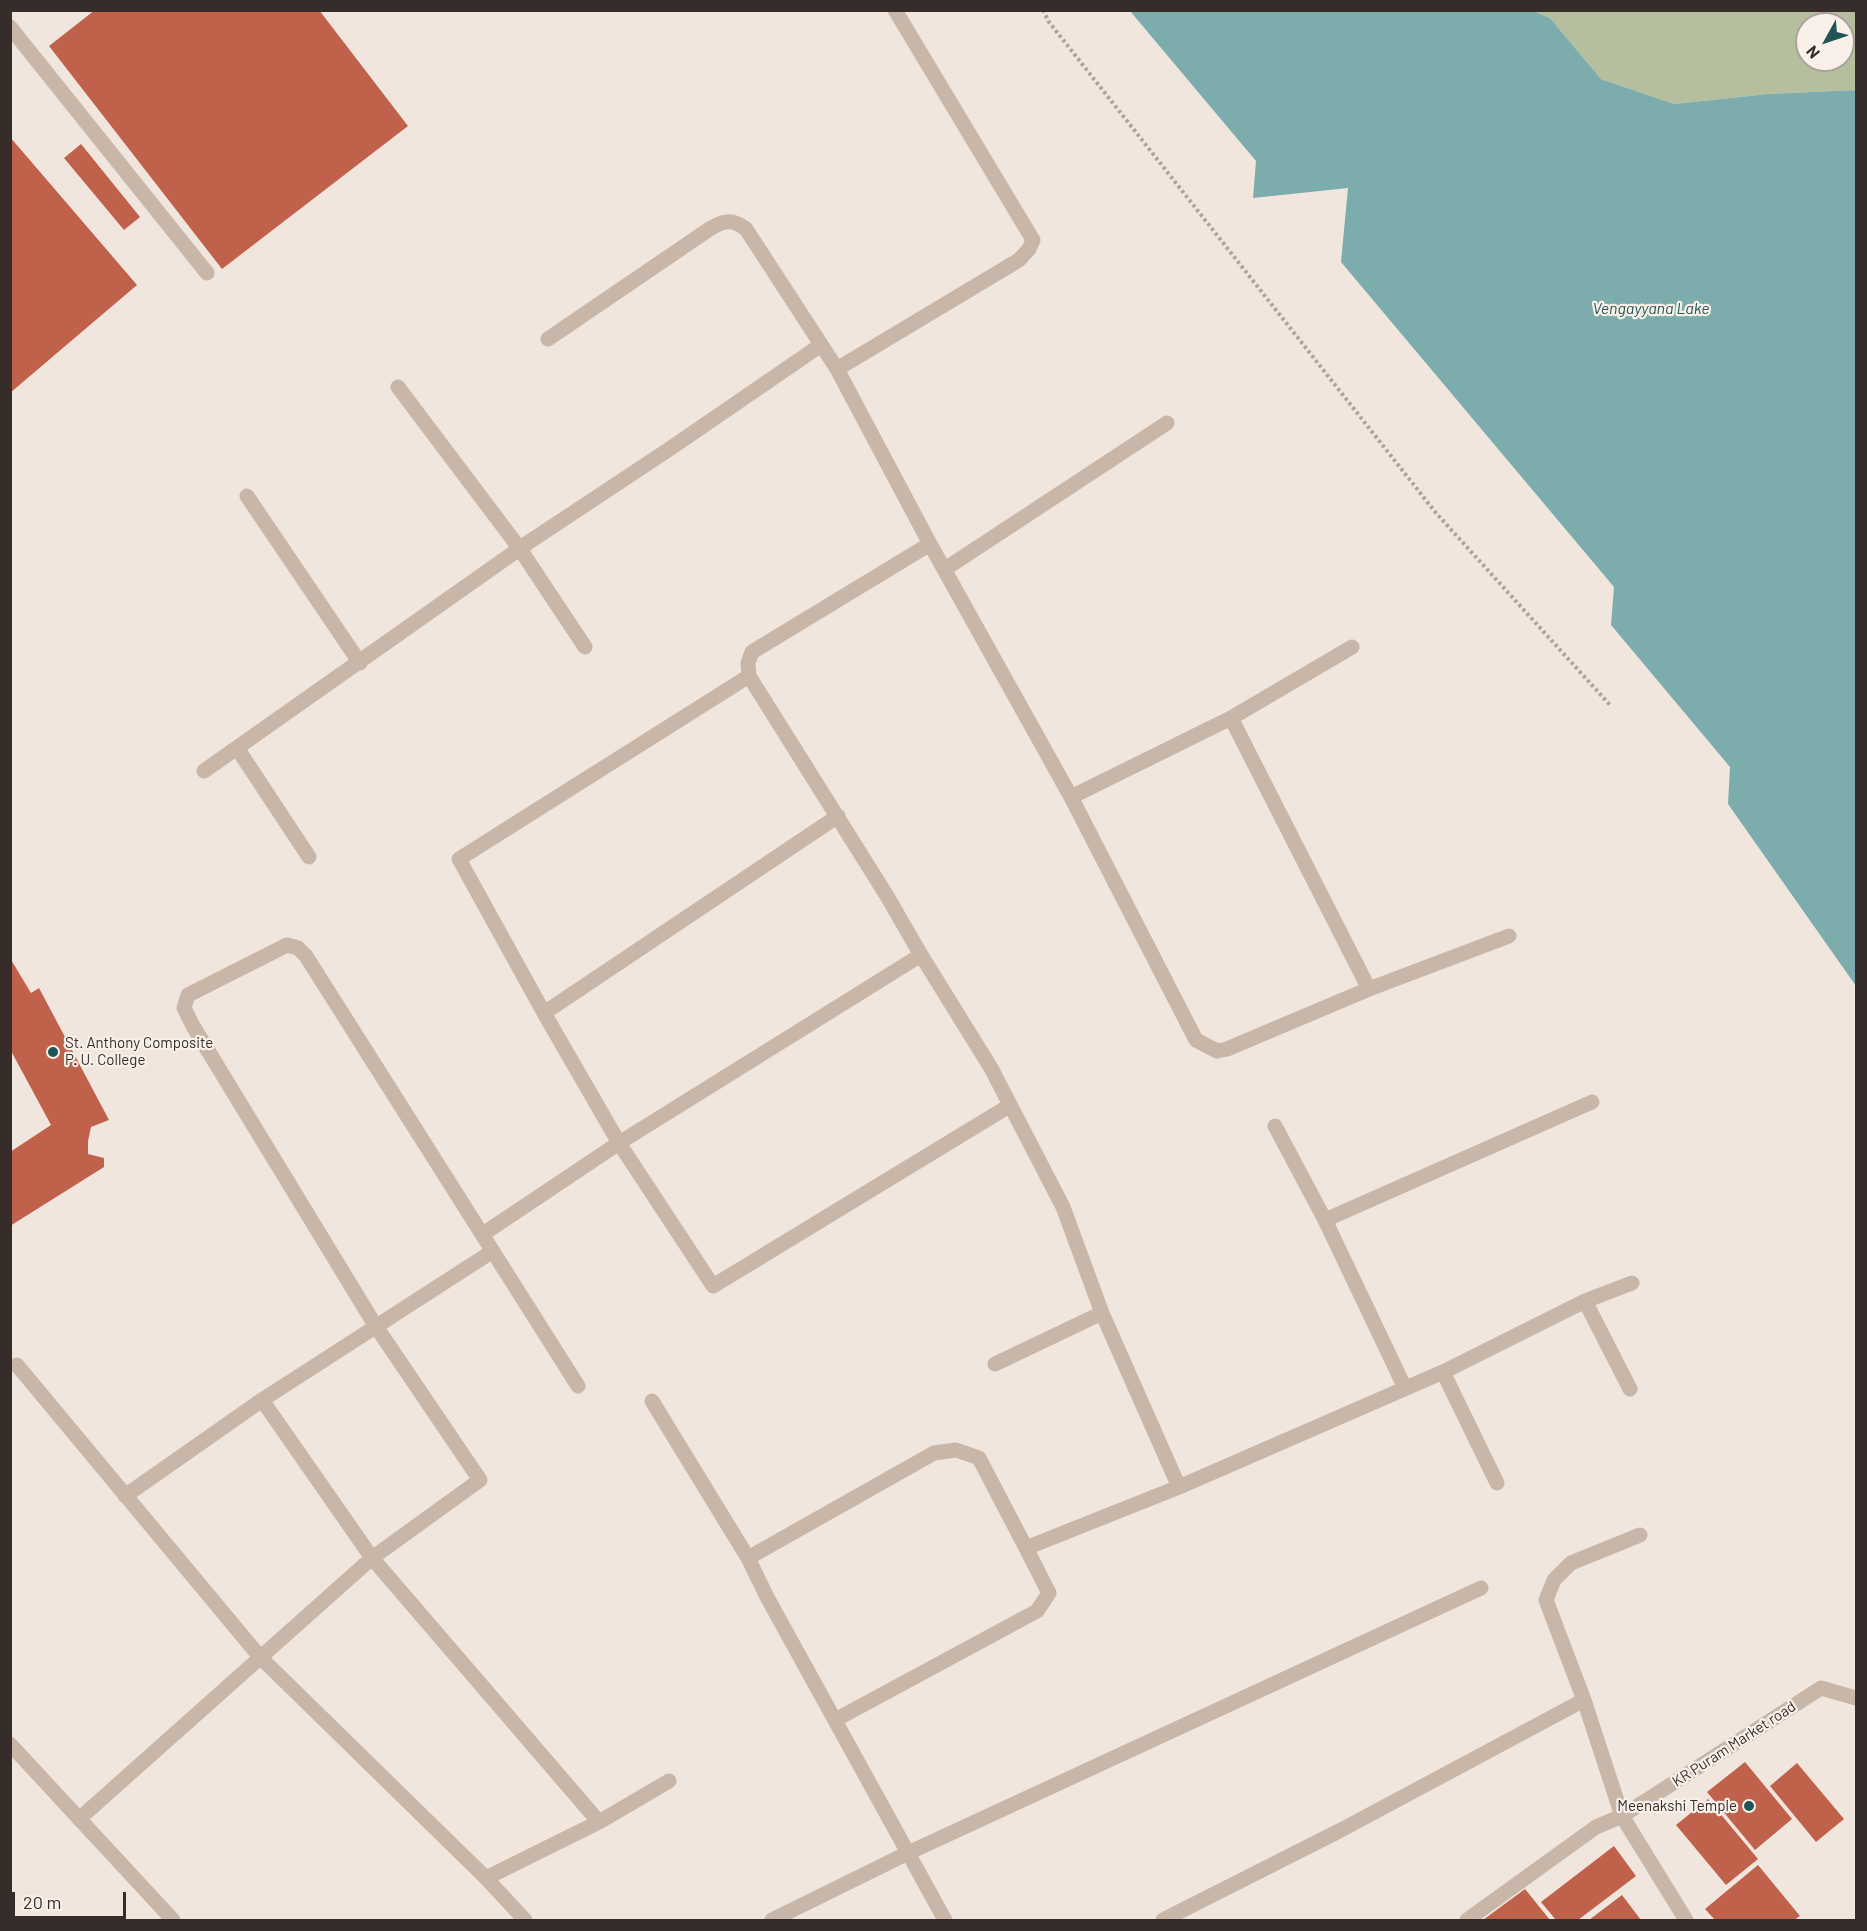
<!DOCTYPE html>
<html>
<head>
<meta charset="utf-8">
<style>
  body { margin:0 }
  #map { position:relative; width:1867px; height:1931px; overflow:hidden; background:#f1e6dd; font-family:Barlow,sans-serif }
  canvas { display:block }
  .frame { position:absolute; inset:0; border:12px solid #362c29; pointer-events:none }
  .north { position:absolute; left:1795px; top:12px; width:60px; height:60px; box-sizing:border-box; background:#f9f1e9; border:2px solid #aba29c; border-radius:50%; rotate:230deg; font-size:16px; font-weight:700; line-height:24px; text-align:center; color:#362c29 }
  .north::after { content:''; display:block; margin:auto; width:21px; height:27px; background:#205555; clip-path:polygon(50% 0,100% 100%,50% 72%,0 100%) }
  .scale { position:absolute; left:12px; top:1892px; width:114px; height:27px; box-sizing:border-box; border:3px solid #362c29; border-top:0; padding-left:8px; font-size:18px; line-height:21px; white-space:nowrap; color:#362c29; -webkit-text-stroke:4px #f9f1e9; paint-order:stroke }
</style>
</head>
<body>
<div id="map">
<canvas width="1867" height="1931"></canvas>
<div class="frame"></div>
<div class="north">N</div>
<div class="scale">20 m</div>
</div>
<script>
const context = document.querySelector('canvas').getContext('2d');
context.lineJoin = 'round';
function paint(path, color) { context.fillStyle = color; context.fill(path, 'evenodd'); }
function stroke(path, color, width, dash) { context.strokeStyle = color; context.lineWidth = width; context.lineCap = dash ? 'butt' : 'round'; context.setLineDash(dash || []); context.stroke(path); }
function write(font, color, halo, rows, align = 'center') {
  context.font = font + ' Barlow,sans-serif'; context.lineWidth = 4.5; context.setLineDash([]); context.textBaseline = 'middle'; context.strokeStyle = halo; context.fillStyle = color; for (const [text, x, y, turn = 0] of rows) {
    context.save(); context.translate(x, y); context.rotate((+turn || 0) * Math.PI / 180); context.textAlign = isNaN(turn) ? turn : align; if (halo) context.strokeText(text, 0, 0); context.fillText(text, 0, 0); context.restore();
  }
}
paint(new Path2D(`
  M1533,11H1856V90L1768,94L1674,104L1601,79L1550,18ZM1807,24H1843V60H1807Z`), '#b6bf9d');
paint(new Path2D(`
  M1130,11H1533L1550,18L1601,79L1674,104L1768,94L1856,90V986L1728,804L1730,767L1611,625L1614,587L1341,262L1348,188L1253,198L1256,161Z`), '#7dacac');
paint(new Path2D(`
  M95,10H319L408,126L222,269L49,46Z
  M10,137L137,285L10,393Z
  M81,144L140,217L124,230L64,158Z
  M10,958L31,993L39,988L109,1120L91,1127L88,1141V1154L104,1158V1167L10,1226V1152L51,1125L10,1049Z
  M1745,1762L1792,1819L1755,1850L1707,1792Z
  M1797,1763L1844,1819L1816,1842L1770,1786Z
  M1708,1799L1758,1859L1726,1885L1676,1825Z
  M1614,1846L1636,1876L1578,1920H1556L1541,1902Z
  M1758,1865L1800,1916L1794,1920H1715L1705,1909Z
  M1525,1889L1550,1920H1483Z
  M1622,1895L1641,1920H1589Z`), '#c0614c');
stroke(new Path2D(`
  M1043,10L1049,22L1436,513L1610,705`), '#b4a094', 4, [3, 3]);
stroke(new Path2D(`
  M10,27L207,273`), '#c8b6a9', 15);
stroke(new Path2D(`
  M895,10L1033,240L1029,249L1019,260L837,369L930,544L752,652L748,663L749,676L887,896L921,955L991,1068L1063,1207L1102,1313L1179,1487
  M548,339L711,228C725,220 733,219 746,229L837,369
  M398,387L520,549L585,647
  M247,496L360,663
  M930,544L1071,797L1196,1040L1217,1051L1227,1049L1369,989L1231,718L1071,797
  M945,569L1167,423
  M1231,718L1352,647
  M237,748L309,857
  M204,771L529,542L668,450L821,345
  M838,816L544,1013L619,1143L713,1286L1009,1106
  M1369,989L1509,936
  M544,1013L459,859L749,676
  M1275,1126L1325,1220L1405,1388
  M1325,1220L1592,1102
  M483,1234L619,1143L921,955
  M995,1364L1102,1313
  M17,1365L260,1657L486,1878L525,1920
  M1443,1372L1497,1483
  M1630,1389L1585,1301L1632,1283
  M262,1400L372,1558L599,1822
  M652,1401L748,1558
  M125,1496L262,1400L493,1251
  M1640,1535L1571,1563L1554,1580L1546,1600L1584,1700L1622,1816L1686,1920
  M835,1720L1037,1611L1049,1593L1026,1548L1179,1487L1443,1372L1585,1301
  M10,1744L173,1920
  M79,1819L372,1558L480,1480L375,1325L193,1026L184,1008L188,995L287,945L298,948L306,956L578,1386
  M486,1878L599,1822L669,1781
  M772,1920L908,1853L1481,1588
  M945,1920L767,1597L748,1558L934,1453L956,1450L979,1458L1026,1548
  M1163,1920L1341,1830L1584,1700`), '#c8b6a9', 15);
stroke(new Path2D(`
  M1467,1920L1596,1827L1622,1816L1821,1688L1856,1698`), '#c8b6a9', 15);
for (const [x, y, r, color] of [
  [53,1052,6,"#205555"],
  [1749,1806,6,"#205555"]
]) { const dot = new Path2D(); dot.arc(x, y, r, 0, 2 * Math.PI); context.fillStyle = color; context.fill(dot); stroke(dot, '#f9f1e9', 2); }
write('15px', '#362c29', '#f9f1e9', [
  ["St. Anthony Composite",65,1043],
  ["P. U. College",65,1060],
  ["Meenakshi Temple",1737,1806,"right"]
], 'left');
write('15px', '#362c29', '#f9f1e9', [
  ["KR Puram Market road",1734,1744,-33]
]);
write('italic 16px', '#205555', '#f9f1e9', [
  ["Vengayyana Lake",1651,309]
]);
</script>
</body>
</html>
